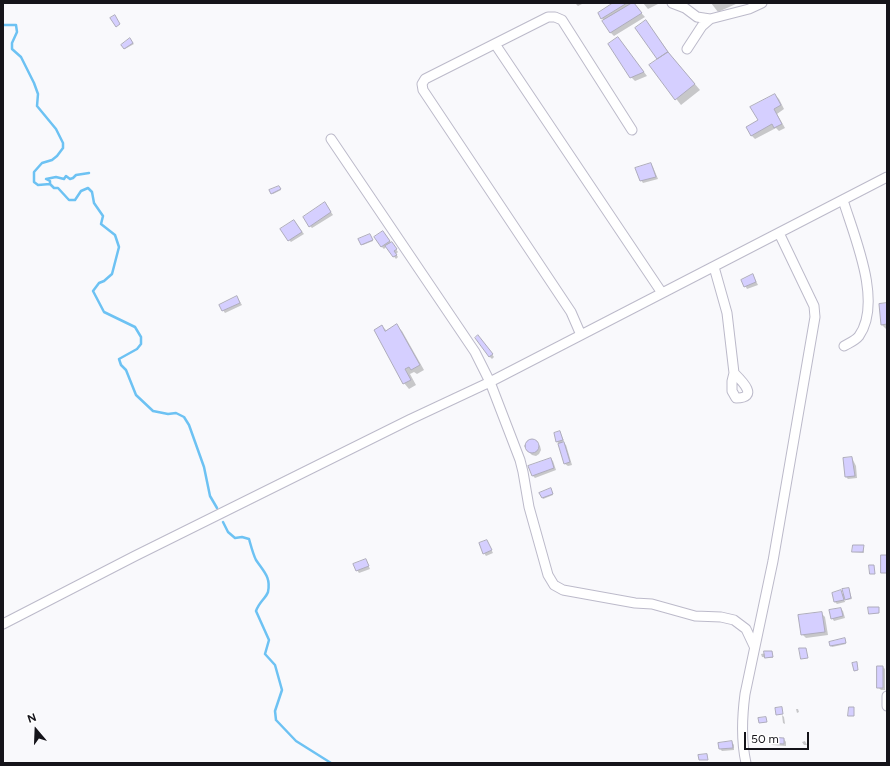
<!DOCTYPE html>
<html>
<head>
<meta charset="utf-8">
<style>
  body { margin:0 }
  #map { position:relative; width:890px; height:766px; overflow:hidden; background:#f9f9fc; font-family:Figtree,sans-serif }
  canvas { display:block }
  .frame { position:absolute; inset:0; border:4px solid #15141a; pointer-events:none }
  .north { position:absolute; left:16px; top:710px; width:40px; height:40px; -webkit-text-stroke:3px #fff; paint-order:stroke; rotate:341deg; font-size:11px; font-weight:700; line-height:16px; text-align:center; color:#15141a }
  .north::after { content:''; display:block; margin:auto; width:14px; height:18px; background:#15141a; clip-path:polygon(50% 0,100% 100%,50% 72%,0 100%) }
  .scale { position:absolute; left:744px; top:732px; width:65px; height:18px; box-sizing:border-box; border:2px solid #15141a; border-top:0; padding-left:5px; font-size:12px; line-height:14px; white-space:nowrap; color:#15141a; -webkit-text-stroke:3px #fff; paint-order:stroke }
</style>
</head>
<body>
<div id="map">
<canvas width="890" height="766"></canvas>
<div class="frame"></div>
<div class="north">N</div>
<div class="scale">50 m</div>
</div>
<script>
const context = document.querySelector('canvas').getContext('2d');
context.lineJoin = 'round';
function paint(path, color) { context.fillStyle = color; context.fill(path, 'evenodd'); }
function stroke(path, color, width, dash) { context.strokeStyle = color; context.lineWidth = width; context.lineCap = dash ? 'butt' : 'round'; context.setLineDash(dash || []); context.stroke(path); }
paint(new Path2D(`
  M575,3H584L578,6Z
  M615,3H632L645,17L614,36L610,32L602,18Z
  M643,3H660L648,9Z
  M711,3H738L718,12Z
  M649,25L672,57L700,90L681,105L650,65L658,60L637,28Z
  M130,39L134,44L125,49L122,45Z
  M622,43L647,76L635,81L631,77Z
  M775,95L779,99L784,109L777,114L785,128L779,131L776,128L755,139L751,135Z
  M651,164L653,167L658,179L643,183L641,180Z
  M280,188L281,190L273,194L272,193Z
  M327,206L333,215L312,228L310,226Z
  M294,221L304,234L291,242L289,240Z
  M385,234L398,252L396,254L398,257L396,259L386,247L384,249L381,246Z
  M371,236L373,241L363,245L362,244Z
  M753,275L758,285L747,289L742,280Z
  M237,297L242,305L225,313L220,306Z
  M887,304V328L886,329L882,325Z
  M382,326L387,331L397,326L402,331L424,370L417,374L414,372L410,374L416,385L409,389L404,383Z
  M476,338L481,339L494,357L492,359L490,357Z
  M560,432L564,441L562,442L566,445L572,465L568,466L565,464L560,444L557,442L555,434Z
  M531,440L535,441L540,446L541,450L539,454L536,456L532,455L526,449L525,445L527,442Z
  M852,458L856,466L857,478L848,479L846,477Z
  M551,459L553,461L556,470L535,478L533,476Z
  M551,490L553,495L543,499V498Z
  M487,541L493,553L486,556L484,553Z
  M863,546L864,553L853,552Z
  M366,560L370,569L359,573L357,570Z
  M849,589L852,599L847,600L844,597L845,602L837,604L835,602L833,594L841,592L845,596Z
  M841,609L843,611L845,618L834,621L832,618Z
  M821,613L825,617L828,635L806,638L802,634Z
  M845,640L846,644L832,647L831,646L830,642Z
  M772,652L773,658L762,657L761,654Z
  M883,667L885,669V690H881L878,687Z
  M796,709H798L799,712L797,713Z
  M782,715L784,717L785,724L783,723Z
  M770,738L784,739L786,742V746L772,745L770,743Z
  M805,741L807,745H804L802,742Z
  M732,742L734,745V750L722,751L720,749Z`), '#0003');
stroke(new Path2D(`
  M3,25H16L17,32L12,43V49L21,57L34,83L38,94L37,106L56,129L63,143V148L57,156L52,160L42,163L34,172V182L38,185L50,184L54,188H58L69,200H75L81,191L88,188L92,192L94,203L103,216L101,224L115,235L119,247L112,274L104,281L99,283L93,291L104,312L135,327L141,337V344L137,349L119,359L121,365L126,370L136,395L153,411L168,414L176,413L184,417L189,425L204,467L210,496L217,508
  M50,184V181L46,179L56,177L64,179L66,176L70,179L73,178L76,175L89,173
  M223,522L228,532L235,538L242,537L249,539C251,546 253,554 256,560C264,572 271,577 268,592C266,598 259,602 256,611L269,640L265,654L275,665L282,690L275,711L276,720L296,741L331,763`), '#6dc2f3', 2.5);
const building = new Path2D(`
  M613,3H627L601,19L598,13Z
  M632,3H634L642,13L610,33L602,21Z
  M115,15L120,24L116,27L110,18Z
  M646,20L668,52L657,59L635,28Z
  M618,37L644,72L630,78L608,44Z
  M130,38L133,43L124,49L121,45Z
  M668,52L695,84L675,100L649,65Z
  M775,94L781,105L774,109L782,124L774,128L772,124L751,136L746,127L758,120L750,107Z
  M651,163L656,177L640,181L635,168Z
  M279,186L281,189L271,194L269,190Z
  M325,202L331,212L309,227L303,217Z
  M294,220L302,232L288,241L280,229Z
  M383,231L390,241L381,247L374,237Z
  M370,234L373,240L361,245L358,239Z
  M392,242L397,249L394,251L397,255L393,257L385,246Z
  M753,274L756,282L744,287L741,280Z
  M237,296L240,303L222,311L219,305Z
  M887,303V324L881,325L879,304Z
  M397,324L420,365L411,370L409,367L405,369L411,380L403,384L374,330L382,325L385,331Z
  M478,335L493,354L489,357L475,338Z
  M560,431L563,440L556,442L554,433Z
  M525 446a7 7 0 1 1 14 0a7 7 0 1 1-14 0Z
  M564,442L570,462L564,464L558,444Z
  M852,457L855,476L845,477L843,458Z
  M551,458L554,468L532,476L528,466Z
  M551,488L553,494L542,498L539,493Z
  M487,540L492,550L483,554L479,543Z
  M853,545H864L863,552H852Z
  M881,555H887V573H881Z
  M366,559L369,566L356,571L353,564Z
  M869,565H874L875,574H870Z
  M849,588L851,598L845,600L842,589Z
  M841,590L844,600L834,602L832,593Z
  M868,607H879V613L869,614Z
  M841,608L843,616L831,619L829,610Z
  M822,612L825,632L801,635L798,615Z
  M845,638L846,643L830,646L829,642Z
  M799,648H806L808,658L801,659Z
  M764,651H772L773,657L765,658Z
  M857,662L858,670L854,671L852,663Z
  M877,666H883V688H877Z
  M782,707L783,714L776,715L775,708Z
  M849,707H854V716H848Z
  M766,717L767,722L759,723L758,718Z
  M770,737L784,738V744L769,743Z
  M732,741L733,748L719,749L718,743Z
  M707,754L708,760H699L698,755Z`);
paint(building, '#d5cfff');
stroke(building, '#aeacbc', 1);
const minor = new Path2D(`
  M672,3L685,8L697,17L710,19
  M495,44L662,293
  M687,49L702,26L710,19L749,9L762,3
  M331,139L475,352L490,382L520,460L523,472L529,507L548,575L554,585L563,590L635,603L652,604L695,616L721,617L734,620L746,629L754,646
  M843,200C854,236 883,302 859,336C855,341 849,343 844,346
  M714,267L727,313L734,373L732,381V391L736,398C760,398 741,380 734,373
  M581,335L571,312L423,90L422,84L425,79L548,17H555L562,20L632,130
  M3,624L135,556L411,419L490,382L887,177
  M887,696V706
  M746,763C741,741 742,717 745,694L773,561L815,317L814,306L779,233`);
stroke(minor, '#bcbaca', 11);
stroke(minor, '#fff', 9);
</script>
</body>
</html>
